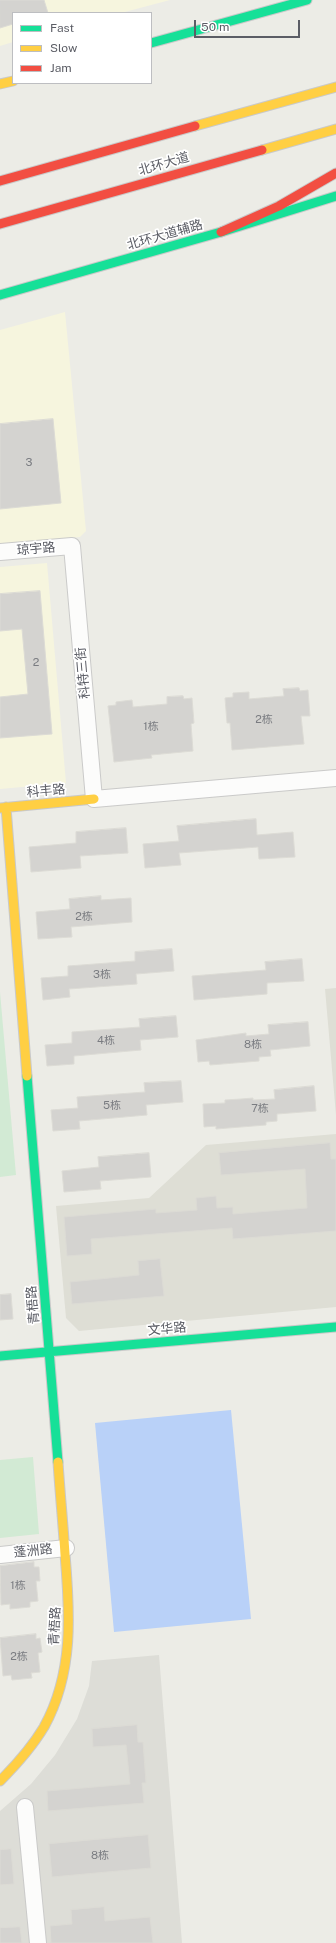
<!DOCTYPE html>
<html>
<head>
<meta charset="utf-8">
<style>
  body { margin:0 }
  #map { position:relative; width:336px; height:1943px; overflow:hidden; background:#ecece6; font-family:"Public Sans",sans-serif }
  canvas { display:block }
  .legend { position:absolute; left:12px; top:12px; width:140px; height:72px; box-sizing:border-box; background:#fff; border:1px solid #bdbec1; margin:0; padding:5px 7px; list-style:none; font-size:12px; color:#5b5d65 }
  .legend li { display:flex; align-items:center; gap:8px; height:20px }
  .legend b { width:20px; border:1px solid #bdbec1 }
  .scale { position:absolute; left:194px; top:20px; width:106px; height:18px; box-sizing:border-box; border:2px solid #5b5d65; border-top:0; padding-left:5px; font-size:12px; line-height:14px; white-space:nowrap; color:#5b5d65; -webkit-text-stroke:3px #fff; paint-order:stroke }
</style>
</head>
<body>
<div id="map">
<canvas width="336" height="1943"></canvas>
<ul class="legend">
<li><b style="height:5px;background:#16e098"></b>Fast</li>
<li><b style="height:5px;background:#ffcf43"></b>Slow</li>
<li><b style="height:5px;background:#f24e42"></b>Jam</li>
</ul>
<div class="scale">50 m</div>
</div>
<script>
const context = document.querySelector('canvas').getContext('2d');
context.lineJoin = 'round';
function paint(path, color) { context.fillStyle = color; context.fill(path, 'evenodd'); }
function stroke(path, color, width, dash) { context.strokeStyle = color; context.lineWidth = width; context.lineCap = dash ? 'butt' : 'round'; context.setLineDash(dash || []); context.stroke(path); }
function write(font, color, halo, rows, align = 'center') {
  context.font = font + ' "Public Sans","Noto Sans SC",sans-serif'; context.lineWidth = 3.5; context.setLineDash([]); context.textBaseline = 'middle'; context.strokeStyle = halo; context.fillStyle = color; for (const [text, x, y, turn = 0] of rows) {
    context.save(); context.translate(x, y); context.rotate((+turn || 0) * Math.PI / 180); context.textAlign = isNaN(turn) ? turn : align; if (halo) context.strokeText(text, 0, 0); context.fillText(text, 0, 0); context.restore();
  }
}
paint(new Path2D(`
  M0,0H170L121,13H13V42L0,46Z
  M65,312L86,531L80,537L0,544V330Z
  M47,563L66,783L0,789V567Z`), '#f6f5de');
paint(new Path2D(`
  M159,1655L182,1943H0V1811L31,1784L55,1755L77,1719L89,1686L92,1661Z`), '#ddddd7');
paint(new Path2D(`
  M336,988V1115L325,989Z
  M336,1134V1307L79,1331L66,1318L56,1206L149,1198L206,1145Z`), '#deded5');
paint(new Path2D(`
  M0,992L16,1175L0,1177Z
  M33,1457L39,1534L0,1538V1460Z`), '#d2ead4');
paint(new Path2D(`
  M231,1410L251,1619L114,1632L95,1423Z`), '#b9d1f8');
const building = new Path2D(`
  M0,0H44L48,13H13V24L0,28Z
  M53,419L61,503L0,509V424Z
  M40,591L52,734L0,738V697L28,694L22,629L0,631V594Z
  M299,688L300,691L308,690L310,716H301L304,744L232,750L230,723H227L225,698L233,697V693L249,692V699L284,696L283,689Z
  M183,696L184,699L192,698L194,723L191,724L193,751L151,755L152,758L114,762L108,706L116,705V702L132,700L133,707L167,704V697Z
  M256,819L257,835L293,832L295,857L259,859L258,847L179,853L181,865L145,868L143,844L179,841L177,826Z
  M126,828L128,853L80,856L81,868L31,872L29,847L76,843V832Z
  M101,896V900L131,898L132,922L71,927L72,937L38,939L36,912L70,909L69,899Z
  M172,949L174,971L136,974L137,984L69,989L70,997L43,1000L41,978L68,976V966L135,961V952Z
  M302,959L304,981L267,983V994L194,1000L192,976L266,970L265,962Z
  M176,1016L178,1037L140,1040L141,1050L74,1056V1064L47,1066L45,1045L72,1043V1032L140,1027L139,1019Z
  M308,1022L310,1046L270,1050L271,1056L259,1057V1061L210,1065L209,1061L198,1062L196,1040L246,1033V1036L269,1034L268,1025Z
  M181,1081L183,1102L146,1105L147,1115L79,1121L80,1129L53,1131L51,1110L78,1108L77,1097L145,1092L144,1083Z
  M314,1086L316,1111L277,1114V1121L266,1122V1125L216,1129V1126L204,1127L203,1104L225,1103V1100L241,1099L253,1098V1100L275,1099L274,1090Z
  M330,1143L331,1159H336V1231L233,1239L232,1228L91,1239L92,1254L67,1256L64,1217L156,1209V1213L197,1210L196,1198L216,1196L217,1208L233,1207V1214L307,1208L305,1169L221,1175L219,1153Z
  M149,1153L151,1177L100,1181L101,1189L64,1192L62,1171L99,1167L98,1157Z
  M160,1259L164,1296L72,1304L70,1282L139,1275L138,1261Z
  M11,1294L13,1319L0,1320V1295Z
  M34,1562V1567H39L40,1581H36L38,1601L30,1602V1607L10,1609V1604L1,1605L0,1566Z
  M36,1634V1639L40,1638L42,1652L38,1653L40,1672L31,1673L32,1678L12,1680L11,1675L3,1676L0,1638Z
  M137,1725L138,1742H143L146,1783H142L144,1803L48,1811L47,1791L130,1784L126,1745L93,1747L92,1729Z
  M148,1835L151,1868L52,1877L49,1844Z
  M11,1849L14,1884L0,1885V1850Z
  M104,1907L105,1921L150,1917L153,1943H51L50,1926L72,1924L71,1910Z
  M20,1927L22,1943H0V1928Z`);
paint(building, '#d4d3d0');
stroke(building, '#dcdbd5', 1);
const street = new Path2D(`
  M0,552L72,546L94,799L336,778
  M0,1555L66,1548
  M25,1807L38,1943`);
const fast = new Path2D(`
  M151,43L307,0
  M0,295L221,232L336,196
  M27,1076L58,1462
  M0,1356L336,1327`);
const slow = new Path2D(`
  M0,84L13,81
  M195,126L336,87
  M262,150L336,129
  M6,807L27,1076
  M0,808L94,799
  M0,1781C17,1764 32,1747 44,1727C74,1673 70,1613 65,1554C63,1523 60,1493 58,1462`);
const jam = new Path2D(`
  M0,181L195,126
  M0,224L262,150
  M221,232L279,206L336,173`);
stroke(street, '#cacac9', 18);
stroke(fast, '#c9c9c9', 11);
stroke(slow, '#c9c9c9', 11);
stroke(jam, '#c9c9c9', 11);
stroke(street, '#fcfcfb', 16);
stroke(fast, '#16e098', 9);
stroke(slow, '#ffcf43', 9);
stroke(jam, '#f24e42', 9);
write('11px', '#7a7c81', null, [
  ["3",29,463],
  ["2",36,663],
  ["2栋",264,720],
  ["1栋",151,727],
  ["2栋",84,917],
  ["3栋",102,975],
  ["4栋",106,1041],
  ["8栋",253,1045],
  ["5栋",112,1106],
  ["7栋",260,1109],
  ["1栋",18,1586],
  ["2栋",19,1657],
  ["8栋",100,1856]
]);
write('13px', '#5b5d65', '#fff', [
  ["北环大道",164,164,-16],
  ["北环大道辅路",165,235,-16],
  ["琼宇路",36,549,-5],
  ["科特三街",83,673,-95],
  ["科丰路",46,791,-5],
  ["青梧路",33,1305,-95],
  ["文华路",167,1329,-5],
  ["蓬洲路",33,1551,-6],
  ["青梧路",55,1626,-87]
]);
</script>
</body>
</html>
